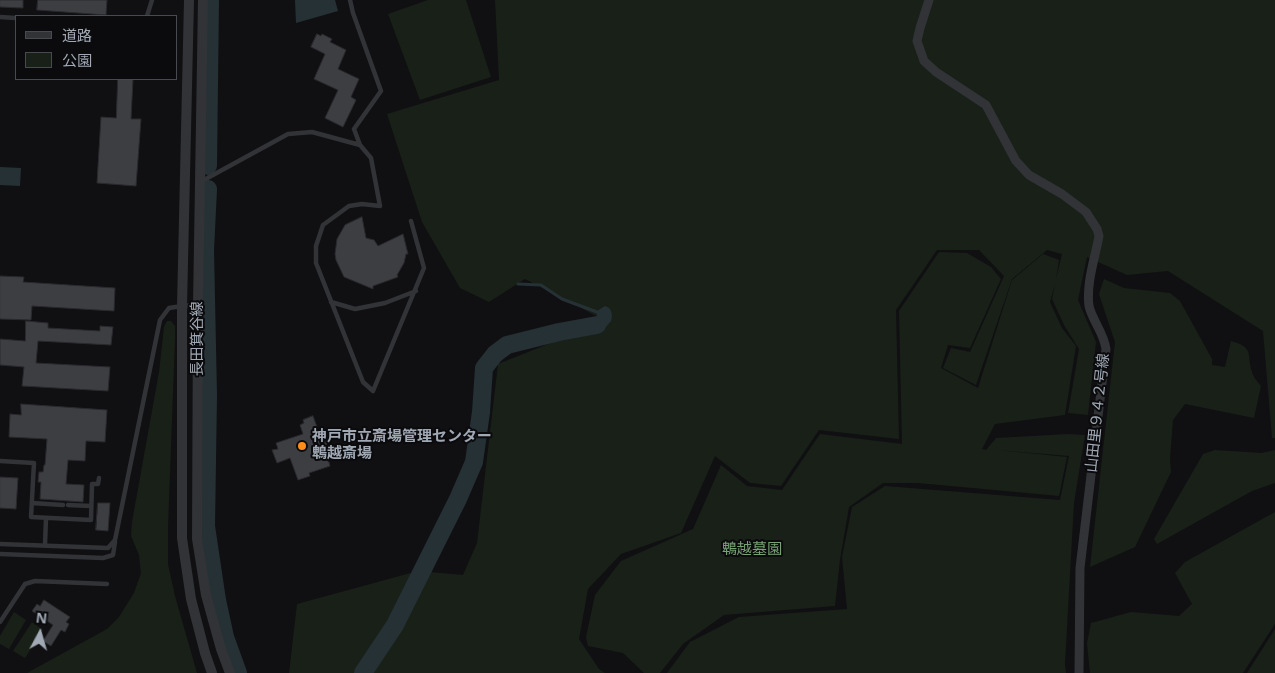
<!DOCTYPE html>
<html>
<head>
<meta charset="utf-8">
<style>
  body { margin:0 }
  #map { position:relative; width:1275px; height:673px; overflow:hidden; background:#101012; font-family:"Open Sans","Noto Sans JP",sans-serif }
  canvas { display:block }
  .legend { position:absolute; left:15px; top:15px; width:162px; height:65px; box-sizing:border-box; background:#0b0b0d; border:1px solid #474a50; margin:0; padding:6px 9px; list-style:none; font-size:15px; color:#a0a9b4 }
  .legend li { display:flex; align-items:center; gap:10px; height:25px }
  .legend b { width:25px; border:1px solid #474a50 }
  .north { position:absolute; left:15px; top:608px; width:50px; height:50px; -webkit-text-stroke:4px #0b0b0d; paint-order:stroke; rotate:6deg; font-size:14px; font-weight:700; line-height:20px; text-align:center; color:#a0a9b4 }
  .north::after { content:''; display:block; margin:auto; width:18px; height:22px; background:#a0a9b4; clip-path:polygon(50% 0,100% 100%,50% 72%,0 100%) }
</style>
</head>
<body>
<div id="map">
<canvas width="1275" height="673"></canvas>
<ul class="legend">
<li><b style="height:6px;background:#313337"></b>道路</li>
<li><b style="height:14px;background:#182018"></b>公園</li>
</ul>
<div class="north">N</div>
</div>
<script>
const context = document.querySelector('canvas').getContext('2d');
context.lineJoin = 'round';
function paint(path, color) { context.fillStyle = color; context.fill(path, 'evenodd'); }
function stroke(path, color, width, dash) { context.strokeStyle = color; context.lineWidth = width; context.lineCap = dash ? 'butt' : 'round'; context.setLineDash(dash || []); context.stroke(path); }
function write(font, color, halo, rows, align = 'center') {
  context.font = font + ' "Open Sans","Noto Sans JP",sans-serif'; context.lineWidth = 4; context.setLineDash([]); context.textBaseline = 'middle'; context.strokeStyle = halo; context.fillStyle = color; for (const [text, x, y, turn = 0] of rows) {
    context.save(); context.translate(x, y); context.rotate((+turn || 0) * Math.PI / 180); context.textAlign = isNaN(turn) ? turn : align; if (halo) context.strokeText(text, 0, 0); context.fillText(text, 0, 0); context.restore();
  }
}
paint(new Path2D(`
  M428,0H466L491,77L420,100L388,14Z
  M495,0H1275V438H1272L1263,331L1168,271L1127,275L1087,257L1078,300L1096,342L1088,415L1068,413L1079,349L1064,325L1052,299L1055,284L1050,302L1062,328L1076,346L1065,415L995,424L982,449L986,450L996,438L1068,434L1085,435L1074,503L1065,664L1066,673H667L690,642L739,617L847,609L842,557L852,507L885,486L1060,500L1069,456L997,450L1067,457L1059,496L918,483H883L849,507L840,560L835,606L724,615L683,644L660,673H644L623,653L588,646L586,637L595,595L621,561L693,529L721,465L747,486L782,490L820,434L902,444L899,311L939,252L967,253L991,267L1001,279L970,348L948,345L941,368L978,388L1012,280L1043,254L1059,260L1056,279L1062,254L1047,250L1012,279L976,385L943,368L951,348L970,352L1004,276L979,250H937L896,310L899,439L819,430L781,486L750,483L715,456L681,533L621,554L588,589L579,639L599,669L605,673H289L297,604L418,571L463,575L477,543L498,364L606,321L525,279L489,302L460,288L422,222L387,114L499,80Z
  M1104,279L1124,288L1170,293L1180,301L1212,359V365L1225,367L1231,341C1255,348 1246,353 1252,372C1253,377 1258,382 1261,386L1254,418L1185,404L1173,420L1170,459L1171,472L1135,547L1090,567L1115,342L1099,294Z
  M167,321H171L175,326V339L168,527V564L175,596L197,673H27L107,629L119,617L134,593L141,573L139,555L131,536L132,522L159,372L164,327Z
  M1215,450L1262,453L1275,450V483L1252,491L1157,544L1154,539L1203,454Z
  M1275,512V624L1243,673H1090L1087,643L1091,623L1131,612L1179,616L1192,604L1175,573L1185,562Z
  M14,612L26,620L9,649L0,644V636Z
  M32,622L43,630L25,658L13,651Z
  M1275,629V673H1247Z`), '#182018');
paint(new Path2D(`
  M295,0H335L338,11L296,23Z
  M0,167L21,168L20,186L0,185Z
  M605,306C612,308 613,315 611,321L605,328L597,327V311Z`), '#263136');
stroke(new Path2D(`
  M518,284L541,285L562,299L597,312`), '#263136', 3);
stroke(new Path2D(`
  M208,166L210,0
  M208,189L205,250L208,395L206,526L217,600L225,637L238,673
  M363,673L395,625L458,499L474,462L481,412L484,368L495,354L507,345L559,332L597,325`), '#263136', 18);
const building = new Path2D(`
  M0,0H23V8L0,7Z
  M38,0H107L106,15L37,10Z
  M317,34L321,36L322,34L332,39L330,42L346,50L338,69L359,79L351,97L356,100L343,127L325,118L338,90L314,79L325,54L311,47Z
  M118,79H133L131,119H141L136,186L97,183L101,117L116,118Z
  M362,217L366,238L374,240L378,246L403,234L408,254H406L404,263L397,275L398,277L373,286V289L344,277L336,260L335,254L337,239L345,225Z
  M0,276L24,277L23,282L115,288L114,311L32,306L31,320L0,319Z
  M26,321L48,323V328L100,331V326L113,327L111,345L38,341L36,363L110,367L108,391L22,386L24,367L0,365V339L25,341Z
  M21,404L107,410L105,442L86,441L85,461L68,460L66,484L84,485L83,502L40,499L41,482H38L39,472H43L44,465H45L47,439L9,437L10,414L21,415Z
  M313,416L322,441L325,440L330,454L327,455L330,466L309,473L310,476L298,480L290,458L277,463L272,450L278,449L276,443L303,434L300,425L304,423L303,420Z
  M0,477L18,478L16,509L0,508Z
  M98,503H110L108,531L96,530Z
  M44,600L70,617L66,622L69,624L65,632L61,630L51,646L43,641L53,625L32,611L37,604L40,606Z`);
paint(building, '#3c3e42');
stroke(building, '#2a2a2e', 1);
stroke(new Path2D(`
  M350,0L353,13L381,91L354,129L360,145
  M147,16L152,0
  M0,17L16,18
  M202,181L288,134L312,132L360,145L371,158L380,206L362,204L349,206L323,225L316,246V263L363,382L373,391L424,268L411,221
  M331,302L355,309L385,303L416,291
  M0,461L34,463L31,517L91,520L92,484H98L99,478
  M32,503L63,505
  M68,505L91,506
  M0,544L108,548L115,540L160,320L169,308L182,306L198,305
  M45,545L46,518
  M0,554L103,558L113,555L115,542
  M0,622L25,584L35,581L107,584`), '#313337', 4.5);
stroke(new Path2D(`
  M929,0L920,28L917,41L924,61L936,72L986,105L1016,161L1029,175L1062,194L1086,212L1097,229L1099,236C1095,258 1086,283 1089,306C1092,320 1104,333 1106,349L1080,568L1079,673`), '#313337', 9);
stroke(new Path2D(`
  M189,0L182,306V538L191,599L205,653L212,673
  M203,0L198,305L197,539L206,595L221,649L230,673`), '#313337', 10);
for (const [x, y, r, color] of [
  [302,446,5,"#ff8d1b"]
]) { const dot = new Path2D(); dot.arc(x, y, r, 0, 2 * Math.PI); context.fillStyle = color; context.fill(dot); stroke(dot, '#0b0b0d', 2); }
write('15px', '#a0a9b4', '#0b0b0d', [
  ["長田箕谷線",198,339,-90],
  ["山田里９４２号線",1098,413,-84]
]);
write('bold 15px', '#a0a9b4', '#0b0b0d', [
  ["神戸市立斎場管理センター",312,437],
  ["鵯越斎場",312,454]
], 'left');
write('15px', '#79a175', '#0b0b0d', [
  ["鵯越墓園",752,550]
]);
</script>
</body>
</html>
